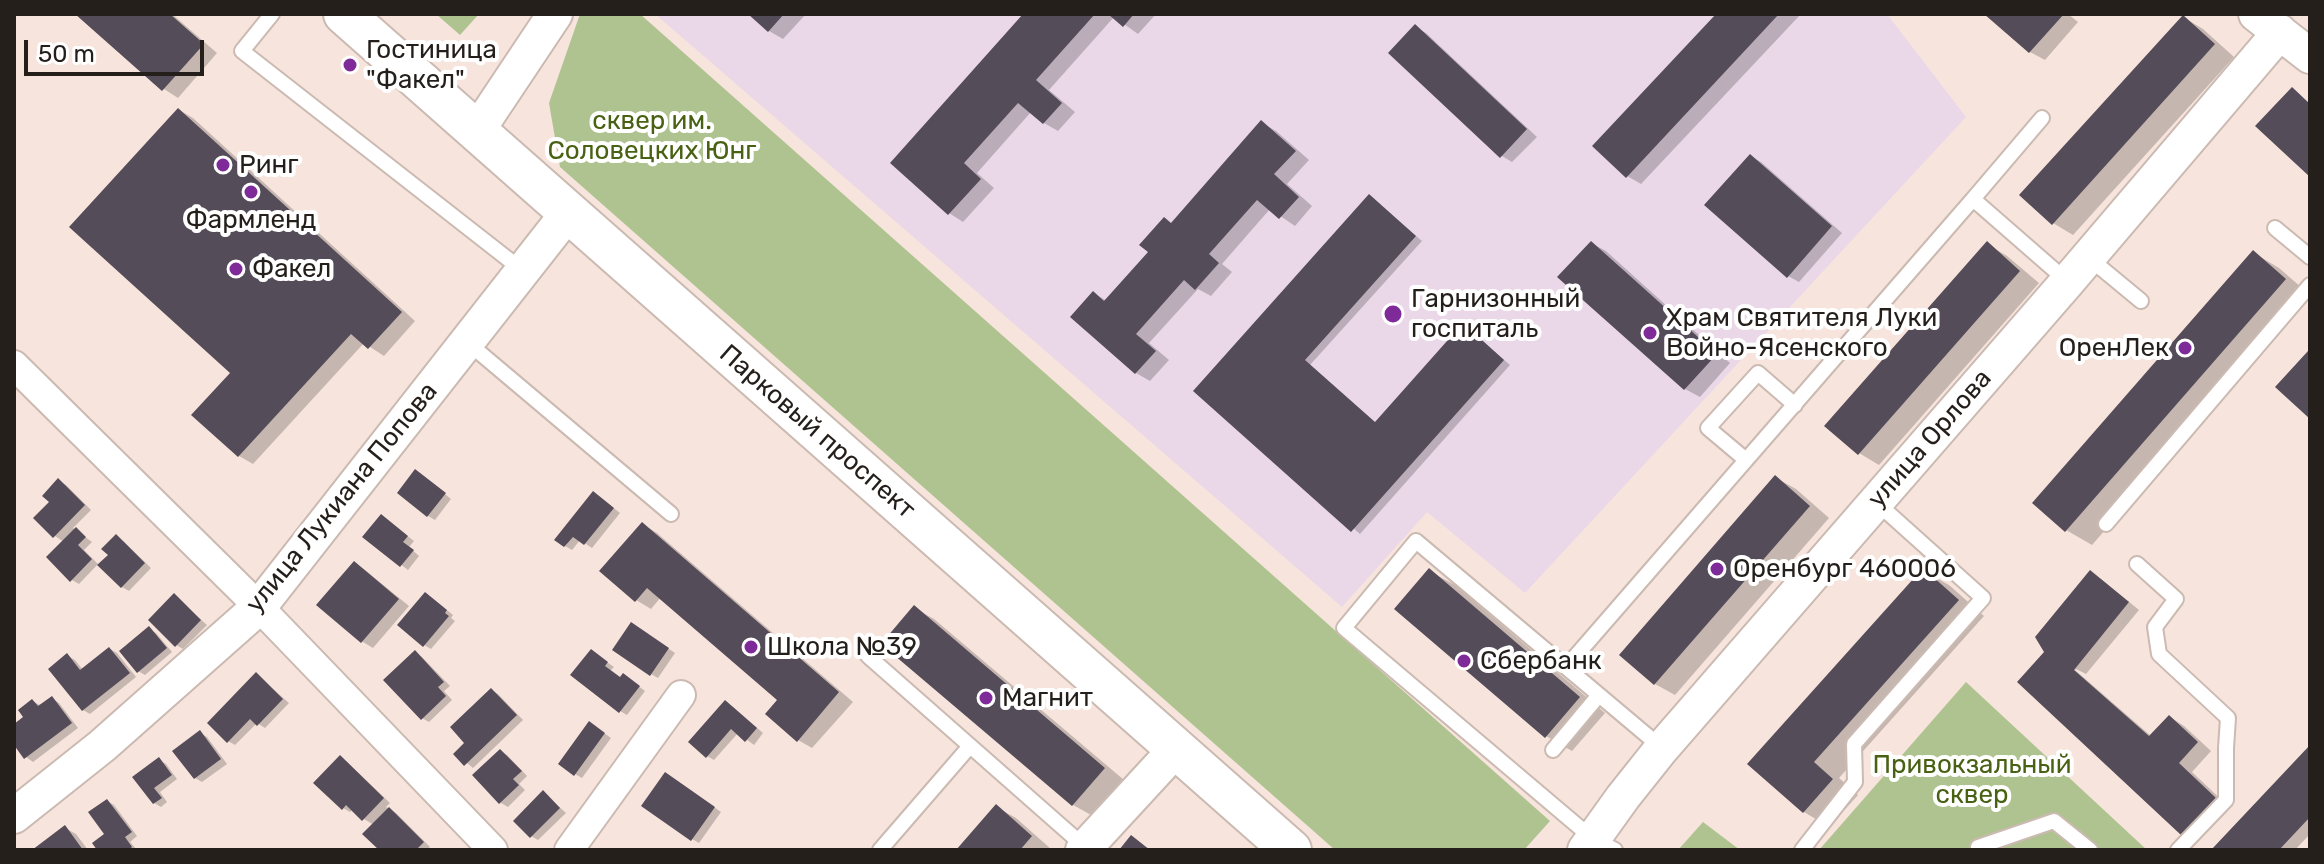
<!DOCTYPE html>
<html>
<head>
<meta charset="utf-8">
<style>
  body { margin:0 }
  #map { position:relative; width:2324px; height:864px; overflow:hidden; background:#f7e4dc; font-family:Rubik,sans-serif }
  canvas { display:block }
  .frame { position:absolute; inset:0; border:16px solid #251f1c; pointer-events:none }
  .scale { position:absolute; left:24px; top:40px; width:180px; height:36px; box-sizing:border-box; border:4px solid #251f1c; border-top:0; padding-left:10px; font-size:24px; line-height:28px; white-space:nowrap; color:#251f1c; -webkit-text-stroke:6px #fff; paint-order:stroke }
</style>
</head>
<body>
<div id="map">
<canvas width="2324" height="864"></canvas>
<div class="frame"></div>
<div class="scale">50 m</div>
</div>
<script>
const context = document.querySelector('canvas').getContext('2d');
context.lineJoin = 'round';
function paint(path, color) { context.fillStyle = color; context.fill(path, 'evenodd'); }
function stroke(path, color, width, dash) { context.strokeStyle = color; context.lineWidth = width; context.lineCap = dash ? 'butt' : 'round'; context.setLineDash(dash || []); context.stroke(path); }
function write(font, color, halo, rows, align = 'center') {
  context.font = font + ' Rubik,sans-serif'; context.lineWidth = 8; context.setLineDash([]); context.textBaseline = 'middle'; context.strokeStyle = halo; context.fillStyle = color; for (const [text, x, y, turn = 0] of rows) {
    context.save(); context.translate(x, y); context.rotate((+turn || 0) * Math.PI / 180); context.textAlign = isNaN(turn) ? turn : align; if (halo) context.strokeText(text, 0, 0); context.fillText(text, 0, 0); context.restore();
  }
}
paint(new Path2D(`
  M655,14H1887L1966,117L1525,593L1427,512L1342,607Z`), '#ead8e9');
paint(new Path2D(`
  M436,14H479L460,35Z
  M580,14H640L1550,821L1524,850H1335L560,167L549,103Z
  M1966,682L2147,850H1819Z
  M1703,822L1740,850H1678Z`), '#afc391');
paint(new Path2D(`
  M78,14H172L217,53L178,98L164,89Z
  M751,14H806L783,39L769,31Z
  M1026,14H1156L1138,34L1114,17L1049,90L1075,112L1058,131L1044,123L1031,112L977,173L994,188L963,222L949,213L893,163Z
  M1719,14H1801L1641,184L1627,176Z
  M1987,14H2068L2078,22L2045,60L2030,52Z
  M2183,17L2203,29L2234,57L2073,235L2053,223Z
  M1415,27L1426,33L1537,137L1512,162L1502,156Z
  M179,110L193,118L415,321L384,356L364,343L253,464L239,456L232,373Z
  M1262,123L1276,131L1309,160L1287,184L1312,206L1295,226L1270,209L1222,264L1232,272L1211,296L1198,289L1149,343L1169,360L1150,381L1136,373L1093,293L1107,301Z
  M1750,156L1761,162L1842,233L1799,282L1788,276Z
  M1369,196L1422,241L1310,365L1376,424L1470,330L1510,365L1360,534L1196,390Z
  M1591,243L1606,251L1730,363L1700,397L1685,389L1560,277Z
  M1987,244L2007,256L2039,283L1879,465L1859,453Z
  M2254,253L2279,268L2310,295L2092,545L2066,530Z
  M423,476L451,499L435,520L428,516Z
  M1776,478L1796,489L1829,518L1675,695L1655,684Z
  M59,481L66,485L91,510L73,528L92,542L84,550L98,564L79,584L72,580L64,542L55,536L51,502Z
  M600,497L620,513L592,548L580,540L572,550L565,546Z
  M388,521L414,541L409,547L419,556L408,570L365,537Z
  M642,524L657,533L853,702L812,748L798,740L780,700L661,597L651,609L636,600L602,571Z
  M123,541L151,568L129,591L122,587Z
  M354,563L365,570L409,606L373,648L363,642L319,605Z
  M1429,571L1455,585L1605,713L1572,751L1546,736Z
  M1924,571L1949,585L1984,616L1839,778L1858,795L1829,827L1804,812L1750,764Z
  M2101,579L2139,610L2086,674L2076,669L2075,670L2151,736L2170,717L2184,726L2211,751L2192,772L2229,807L2196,842L2182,834L2047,653Z
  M174,596L207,625L183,649L176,645Z
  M432,598L453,615L451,618L455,621L431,649L424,645Z
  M914,608L934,619L1124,780L1093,816L1073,805Z
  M638,628L675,653L658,678L651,674Z
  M149,629L156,633L172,652L145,675L138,671Z
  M110,649L117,653L136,677L90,714L83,710L68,656L75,660L83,670Z
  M415,653L422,657L450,686L444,691L452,700L429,722L422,718Z
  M598,656L614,667L610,671L621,679L630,680L645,691L627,715L620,711Z
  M257,675L289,703L265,728L257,723L235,745L228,741Z
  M491,690L498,694L523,720L473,768L456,754L467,743Z
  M52,698L59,703L78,728L33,762L26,757L14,742V727L26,718L32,701L40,705Z
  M732,706L763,733L754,745L738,733L714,760L707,756Z
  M597,728L611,738L582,778L575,774Z
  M200,733L207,737L227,764L202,782L195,778Z
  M2310,748V834L2295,850H2214Z
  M500,751L507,755L527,776L519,784L525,790L508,807L501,803L474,776Z
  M340,758L347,762L390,803L386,807L396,813L430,847L426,850H382L374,825L364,819L353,809L350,812L343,808Z
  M159,760L166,764L177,779L160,792L167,802L161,807L154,803L135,777Z
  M673,778L721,812L699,843L692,839Z
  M544,793L566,813L538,840L531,836Z
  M107,801L114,805L137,836L130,842L137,850H99L107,834Z
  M996,807L1016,818L1051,849L958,850Z
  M65,828L76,834L88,850H35Z`), '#0003');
paint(new Path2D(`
  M75,14H170L204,44L162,91Z
  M748,14H784L768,32Z
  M1023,14H1095L1036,80L1062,103L1043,124L1018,103L964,163L981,179L948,215L890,163Z
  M1108,14H1134L1123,27Z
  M1716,14H1779L1626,178L1592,146Z
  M1984,14H2064L2029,53Z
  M2183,15L2215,44L2052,225L2019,195Z
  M1415,24L1527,129L1500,158L1388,53Z
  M2292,87L2310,104V177L2255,126Z
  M178,108L402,312L368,349L351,334L238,457L191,415L230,373L69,227Z
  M1261,120L1296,151L1274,174L1299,197L1279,219L1257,200L1209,254L1219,263L1195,290L1184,280L1136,334L1156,351L1135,374L1070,317L1093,291L1104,301L1148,252L1139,245L1164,217L1171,223Z
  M1750,154L1832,226L1787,278L1704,205Z
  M1369,194L1416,236L1305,360L1375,422L1463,323L1504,360L1351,532L1193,391Z
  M1591,241L1717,354L1684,390L1557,277Z
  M1987,241L2020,271L1858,455L1824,426Z
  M2253,250L2286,279L2065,532L2032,503Z
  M2308,351L2310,352V419L2275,387Z
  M415,469L446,493L427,517L397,493Z
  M1775,475L1810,506L1654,685L1619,655Z
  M58,478L85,505L53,538L33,518L49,502L42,496Z
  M593,491L614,508L584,545L573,537L564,547L554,540Z
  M381,514L408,536L403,542L414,550L400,567L362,537Z
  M642,522L839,692L797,742L765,714L777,700L647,588L635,602L599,571Z
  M76,527L86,537L78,545L92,559L70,582L46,557Z
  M116,534L145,563L121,588L97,565L108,555L101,549Z
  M354,561L399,599L361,643L316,605Z
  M1429,568L1580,697L1545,738L1394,609Z
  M1923,568L1959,600L1814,762L1833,779L1803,813L1747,764Z
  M2090,570L2129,602L2074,670L2149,736L2169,715L2198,742L2179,763L2216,798L2181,835L2017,682L2044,652L2035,637Z
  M425,592L447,610L445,613L449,616L423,647L397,625Z
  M174,593L201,620L175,647L148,620Z
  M914,605L1105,768L1072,806L881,644Z
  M631,622L669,648L650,676L612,650Z
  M149,626L167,648L137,673L119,651Z
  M109,647L130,673L82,711L48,669L67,653L80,670Z
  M591,649L608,662L605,666L620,677L623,673L640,686L619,713L570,675Z
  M415,650L444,682L438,687L446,696L421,720L383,680Z
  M256,672L283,699L257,726L250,719L227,743L207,723Z
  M491,688L517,715L464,766L453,754L464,743L450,727Z
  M52,696L72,723L24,759L14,745V724L23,717L18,710L32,699L38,706Z
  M725,700L757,728L745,742L731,729L706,758L688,742Z
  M589,721L605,733L574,776L558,764Z
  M200,730L221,759L194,779L172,751Z
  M2310,745V817L2279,850H2211Z
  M500,749L522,771L513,779L519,785L499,804L472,775Z
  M340,755L384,798L362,821L346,805L342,810L313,783Z
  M159,757L172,775L154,788L162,798L153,804L132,777Z
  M665,772L715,807L691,841L641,806Z
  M543,790L560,808L530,838L513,821Z
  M107,799L132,832L125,837L132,847L129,850H97L92,843L104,834L88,812Z
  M996,804L1032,836L1020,850H956Z
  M389,807L424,842L416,850H379L362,834Z
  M65,825L83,850H32Z
  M1131,835L1150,850H1119Z`), '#554c59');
const service = new Path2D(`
  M272,14L242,51L522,270
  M1973,199L2042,118
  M2275,228L2310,257
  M2089,258L2141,301
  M467,342L671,514
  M1746,460L1708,428L1758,373L1795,405
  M2106,524L2310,285
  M2137,564L2176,599L2155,627L2159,654L2228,718L2226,748V800L2178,850
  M868,656L1085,847
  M1567,666L1973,199L2067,281
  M1553,750L1599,695
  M1978,847L2054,821L2090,850
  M880,850L970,746
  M1615,850L1592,838L1344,628L1416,541L1662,748
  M1802,850L1855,782L1854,744L1983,598L1876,502`);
const minor = new Path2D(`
  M14,365L259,607L493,850
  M569,850L681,695`);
const tertiary = new Path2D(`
  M2256,14L2310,56
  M477,131L555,14
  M14,816L102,746L259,607L568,213
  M1083,850L1177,748
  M1585,850L1623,797L1662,748L2068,281L2280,32`);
const secondary = new Path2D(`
  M344,14L1291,850`);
stroke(service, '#cbbab1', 18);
stroke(minor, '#cbbab1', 32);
stroke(tertiary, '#cbbab1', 38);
stroke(secondary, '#cbbab1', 44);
stroke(service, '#fff', 14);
stroke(minor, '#fff', 28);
stroke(tertiary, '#fff', 34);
stroke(secondary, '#fff', 40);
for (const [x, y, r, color] of [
  [350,65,8,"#7e2a99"],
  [223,165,8,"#7e2a99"],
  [251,192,8,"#7e2a99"],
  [236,269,8,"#7e2a99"],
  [1393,314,10,"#7e2a99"],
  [1650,333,8,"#7e2a99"],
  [2185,348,8,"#7e2a99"],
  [1717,569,8,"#7e2a99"],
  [751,647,8,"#7e2a99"],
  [1464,661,8,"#7e2a99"],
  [986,698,8,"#7e2a99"]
]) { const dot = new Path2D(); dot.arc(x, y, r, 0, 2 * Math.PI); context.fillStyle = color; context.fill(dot); stroke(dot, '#fff', 3); }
write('26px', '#251f1c', '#fff', [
  ["Гостиница",366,50],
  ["\"Факел\"",366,80],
  ["Ринг",239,165],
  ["Фармленд",251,220,"center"],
  ["Факел",252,269],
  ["Гарнизонный",1411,299],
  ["госпиталь",1411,329],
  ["Храм Святителя Луки",1666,318],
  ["Войно-Ясенского",1666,348],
  ["ОренЛек",2169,348,"right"],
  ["Оренбург 460006",1733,569],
  ["Школа №39",767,647],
  ["Сбербанк",1480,661],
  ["Магнит",1002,698]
], 'left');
write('26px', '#486113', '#fff', [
  ["сквер им.",652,121],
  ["Соловецких Юнг",652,151],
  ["Привокзальный",1972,765],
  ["сквер",1972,795]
]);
write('26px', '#251f1c', '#fff', [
  ["Парковый проспект",817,432,41],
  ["улица Орлова",1930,439,-49],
  ["улица Лукиана Попова",342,498,-51]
]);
</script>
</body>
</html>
